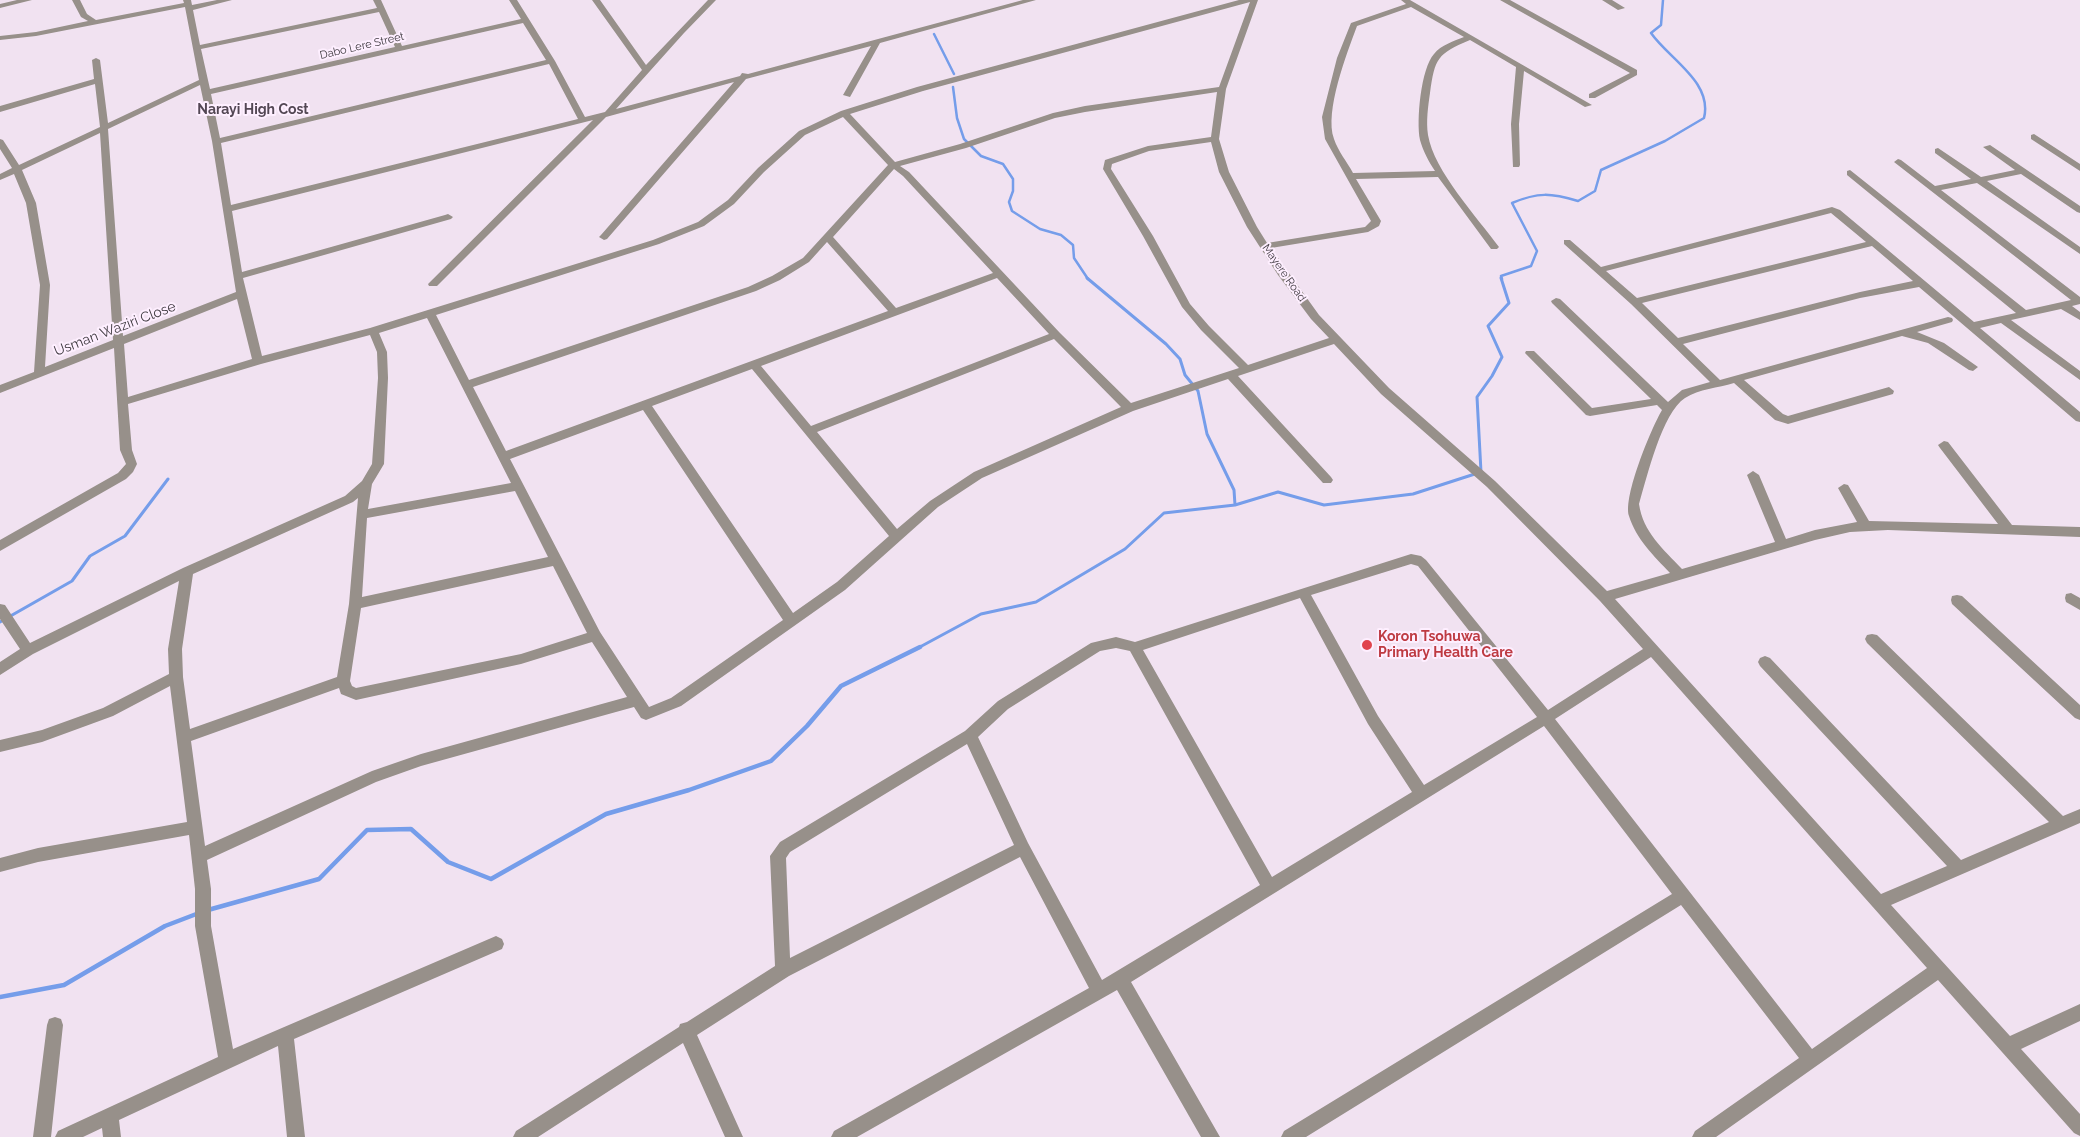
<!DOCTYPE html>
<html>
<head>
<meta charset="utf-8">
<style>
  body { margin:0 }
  canvas { display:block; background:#f1e2f1 }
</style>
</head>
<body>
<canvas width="2080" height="1137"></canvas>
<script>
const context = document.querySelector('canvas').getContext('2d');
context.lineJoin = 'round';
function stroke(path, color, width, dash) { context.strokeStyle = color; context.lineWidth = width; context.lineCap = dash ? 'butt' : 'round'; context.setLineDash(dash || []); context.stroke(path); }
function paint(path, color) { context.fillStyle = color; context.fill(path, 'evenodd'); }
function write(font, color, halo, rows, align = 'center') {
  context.font = font + ' Raleway,sans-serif'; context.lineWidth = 4; context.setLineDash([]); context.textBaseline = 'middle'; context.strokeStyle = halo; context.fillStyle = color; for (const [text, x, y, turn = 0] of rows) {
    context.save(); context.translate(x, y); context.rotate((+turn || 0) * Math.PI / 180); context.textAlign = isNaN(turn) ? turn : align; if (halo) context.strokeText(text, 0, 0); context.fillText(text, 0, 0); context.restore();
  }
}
stroke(new Path2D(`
  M934,34L954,74
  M953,87L957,118L964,139L981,156L1003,164L1013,179V191L1009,202L1012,211L1040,229L1061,235L1073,245L1074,258L1088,279
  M1502,279L1501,276L1531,266L1537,251L1512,203C1538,192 1551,193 1578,201L1595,191L1601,170L1665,141L1704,118C1713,82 1669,59 1651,33L1661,25L1663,0`), '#759dea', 2.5);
stroke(new Path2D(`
  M1087,278L1166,344L1180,359L1185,375L1198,391L1207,434L1234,490L1235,505
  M0,622L72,581L90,556L125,536L168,479
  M918,648L981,614L1036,602L1125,549L1164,513L1235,505L1278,492L1324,505L1413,494L1481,472L1477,397L1492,376L1502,357L1488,326L1509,303L1501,278`), '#759dea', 3);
stroke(new Path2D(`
  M208,910L319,879L367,830L411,829L448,862L491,879L606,814L689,790L771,761L807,726L841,686L920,647
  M0,997L64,985L165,926L199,913`), '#759dea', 4.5);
paint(new Path2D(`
  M17,0H32L0,8V4Z
  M72,0H80L87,14L96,20L184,3L183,0H191L192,5L217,0H232L193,10L200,45L377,8L373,0H381L402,46L521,19L509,0H517L555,61L585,117L605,112L642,70L592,0H600L646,65L708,0H716L684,33L616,109L740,76L742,73L748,74L1023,0H1036L880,43L850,97L843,95L871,46L746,79L607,239L604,240L599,237L601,235L734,82L606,117L437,286H429L428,284L593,120L232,211L242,272L445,215L448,214L453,217L451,219L243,278L262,356L370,328L653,240L698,222L728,200L758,168L799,131L841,111L917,87L1239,0H1258L1226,89L1219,139L1229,172L1257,227L1267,243L1365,227L1371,221L1325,139L1322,117L1337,58L1351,23L1406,4L1401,0H1410L1592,105L1585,107L1524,71L1519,124L1520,165L1519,167H1513L1511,124L1516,67L1470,40C1437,54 1435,58 1430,93C1428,107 1426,121 1428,135C1434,171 1477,217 1499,247L1497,249H1491L1438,177L1356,179L1381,221L1379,226L1368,232L1271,248L1319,315L1389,388L1495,481L1607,591L1670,573C1654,556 1636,539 1629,516C1623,496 1651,429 1662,410L1657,405L1590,416L1586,415L1525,353L1526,351H1534L1592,408L1651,399L1552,303L1551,301L1556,298L1560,299L1668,402L1682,390L1710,382L1631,304L1564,244V240H1570L1601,267L1832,207L1840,210L1974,322L2016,313L1847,175V171L1850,170L2026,310L2071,300L1894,162L1898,159L1901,160L1935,186L1971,179L1935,153V149L1938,148L1981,177L2015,170L1983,147L1990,145L2080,206V213L2077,212L2021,174L1987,181L2080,247V254L1977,183L1941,190L2080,297V304L2072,306L2080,312V320L2061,309L2011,320L2080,371V380L2001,323L1980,328L2080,412V422L2076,421L1919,287L1860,298L1683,344L1720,380L1948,317L1952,318L1953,320L1952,322L1917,332L1944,343L1978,367L1973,371L1969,370L1928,343L1902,336L1744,380L1783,414L1788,416L1889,387L1894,391L1893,394L1788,424L1775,420L1734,383C1718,388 1699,389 1685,398C1662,413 1647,477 1639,504C1643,532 1663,549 1682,569L1775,542L1747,475L1753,471L1759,475L1786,539L1815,530L1857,522L1838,488L1844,484L1848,485L1869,521L1998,524L1940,448L1938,445L1944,441L1948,442L2012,525L2080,527V537L1888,530L1850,532L1815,540L1615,599L1881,894L1947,866L1760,666L1758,662L1760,658L1765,656L1770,658L1961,860L2049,822L1867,643L1865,639L1867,635L1872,634L1877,635L2063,816L2080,809V823L1891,905L2010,1036L2080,1004V1021L2021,1049L2080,1114V1136L2074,1133L1938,980L1716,1137H1692L1695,1131L1799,1058L1681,905L1306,1137H1281L1284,1131L1672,894L1544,726L1131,982L1220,1137H1201L1117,990L857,1137H831L834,1131L1089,988L1020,857L789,976L697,1035L743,1137H725L683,1043L538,1137H513L516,1131L679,1027L680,1024L687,1022L775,966L770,856L780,842L965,731L998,701L1091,643L1116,637L1135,642L1411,554L1421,556L1426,560L1548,710L1643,649L1600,601L1487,487L1381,394L1334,344L1238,376L1331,477L1333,480L1331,483H1323L1228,379L1133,411L982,478L938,507L845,590L681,706L646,720L641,718L634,707L421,766L376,782L207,860L211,889V926L233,1049L496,936L502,939L504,944L502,949L294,1039L305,1137H287L278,1046L119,1120L121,1137H103L102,1128L83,1137H55L58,1131L218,1057L195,926V889L189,835L38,862L0,872V858L38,848L187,822L170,686L113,716L42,742L0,752V740L42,730L103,708L169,674L168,649L179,581L33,654L0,675V662L20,649L0,619V604L5,605L30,643L183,568L345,496L362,481L372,464L378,378L377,352L370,335L261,364L128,404L132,450L137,464L133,472L126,479L0,551V540L118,473L126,464L120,450L114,348L0,393V385L34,372L40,285L26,203L14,174L0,180V174L12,168L0,149V139L3,140L19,165L100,127L95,84L0,112V106L94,79L92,60L96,58L100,60L108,123L199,80L185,7L36,36L0,40V36L36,32L88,21L81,17ZM1250,2L1219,87L1085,106L1053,113L960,144L895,162L850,114L923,91ZM1411,7L1464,37C1454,41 1441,45 1434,54C1421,68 1416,121 1420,140C1423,151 1429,162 1435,171L1353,173C1347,162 1338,151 1334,139C1324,112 1347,53 1357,26ZM379,12L395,47L210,89L201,49ZM523,23L546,60L220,138L211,94ZM549,64L578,119L231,205L221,143ZM200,85L212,141L236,292L123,336L108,129ZM1217,92L1211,137L1148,146L1105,160L1103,169L1143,236L1182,307L1201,330L1239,368L1131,403L1060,333L909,172L900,166L966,148L1055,118L1085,112ZM843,117L888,165L803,258L772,276L748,287L469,380L436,315L659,244L704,226L734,204L764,172L805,135ZM100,133L113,340L45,367L50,285L36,203L22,170ZM1211,142L1219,172L1247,227L1278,275L1311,319L1329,338L1248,365L1209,326L1190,304L1153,236L1111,169L1112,164L1149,151ZM894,169L903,176L993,273L896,308L833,237ZM1831,213L1866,242L1637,298L1606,271ZM827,242L888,311L506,451L473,387L756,291L780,280L809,262ZM1872,246L1913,281L1860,292L1678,338L1642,303ZM997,278L1049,334L811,426L761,366ZM237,299L252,359L128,397L124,344ZM427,318L511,483L368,509L372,484L384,464L388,378L387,352L379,333ZM1054,339L1121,407L974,472L930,501L897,529L817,432ZM752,369L889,536L837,582L793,613L652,406ZM643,410L783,620L671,698L649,707L600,632L510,459ZM515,491L548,557L362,597L367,518ZM358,498L349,604L337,677L190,729L183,677L182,649L193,574L353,502ZM1411,564L1418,566L1537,717L1424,785L1378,716L1311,595ZM553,566L587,633L521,654L356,688L352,686L350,681L361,608ZM1300,598L1368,724L1412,792L1272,877L1143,650ZM592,642L627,697L421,754L372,771L205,846L191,741L339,688L341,694L356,700L521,664ZM1116,648L1130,651L1260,885L1102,980L1028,843L978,737L1008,709L1100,651ZM1651,657L1927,968L1812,1049L1555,719ZM967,744L1014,845L790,958L786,858L790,852Z
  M1500,0H1510L1637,70V75L1595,98H1589V94L1630,73Z
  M1602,0H1612L1625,8L1618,10Z
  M2034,134L2080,164V171L2031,139V135Z
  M2071,593L2080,598V610L2066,602L2065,598L2066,594Z
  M1957,595L1962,596L2080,705V720L2075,718L1952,604L1951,600L1952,596Z
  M55,1017L61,1019L63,1025L51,1137H33L47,1025L49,1019Z`), '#97908a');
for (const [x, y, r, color] of [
  [1367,645,6,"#e0444e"]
]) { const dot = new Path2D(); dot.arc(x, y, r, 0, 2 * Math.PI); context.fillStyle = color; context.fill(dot); stroke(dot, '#feefff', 2); }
write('11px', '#3f3a40', '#feefff', [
  ["Dabo Lere Street",362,46,-13],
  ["Mayere Road",1284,273,55]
]);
write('bold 14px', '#534754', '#feefff', [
  ["Narayi High Cost",253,110]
]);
write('14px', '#3f3a40', '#feefff', [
  ["Usman Waziri Close",115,329,-21]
]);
write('bold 14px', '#be3a42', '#feefff', [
  ["Koron Tsohuwa",1378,637],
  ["Primary Health Care",1378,653]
], 'left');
</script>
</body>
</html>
